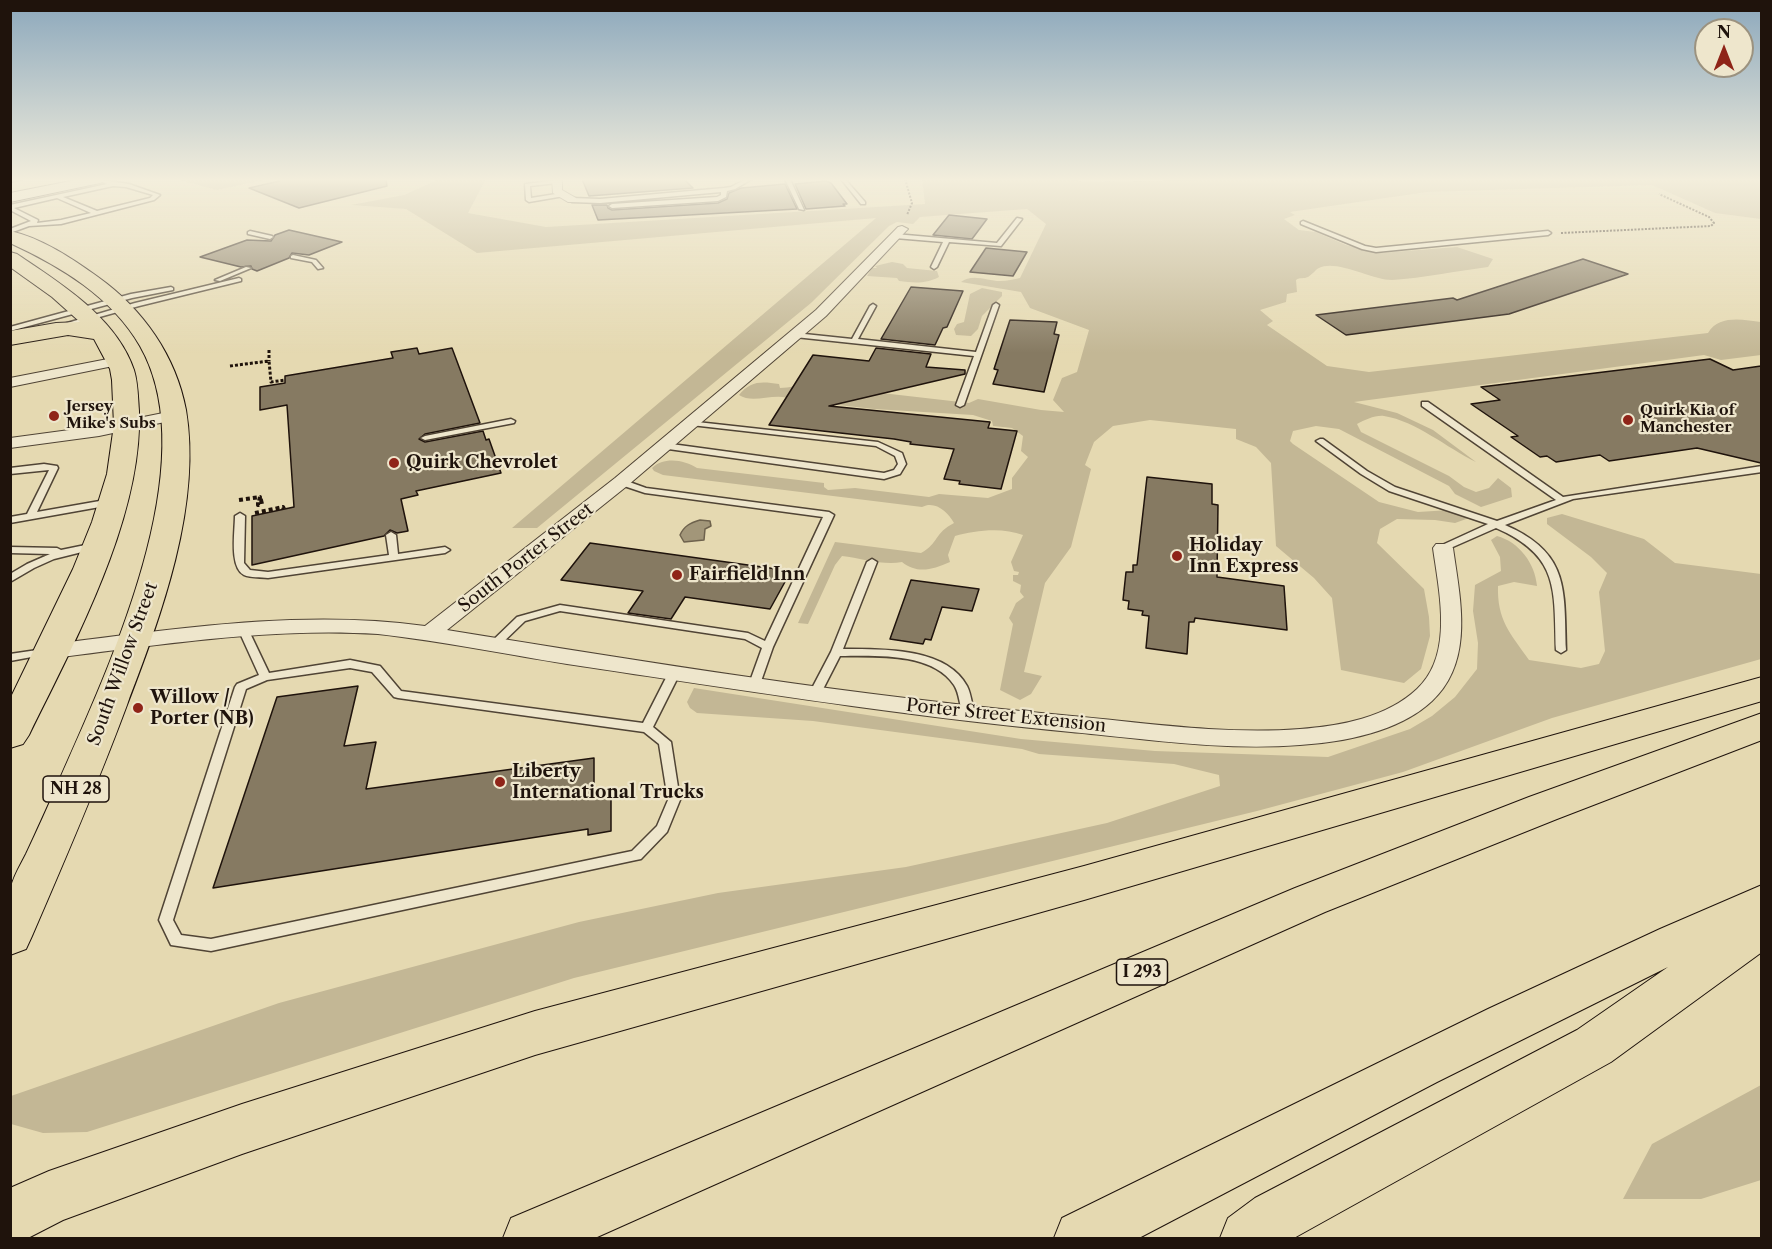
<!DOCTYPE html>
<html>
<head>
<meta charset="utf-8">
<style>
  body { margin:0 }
  #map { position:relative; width:1772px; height:1249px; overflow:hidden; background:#e5d9b1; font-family:"Libre Caslon Text",serif }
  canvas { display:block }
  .frame { position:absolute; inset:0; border:12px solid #1f130c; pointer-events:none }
  .north { position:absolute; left:1694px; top:18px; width:60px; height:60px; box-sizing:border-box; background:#eee6cc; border:2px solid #9b927f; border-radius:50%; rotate:0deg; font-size:16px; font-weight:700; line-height:24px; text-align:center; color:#1f130c }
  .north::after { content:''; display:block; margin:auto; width:21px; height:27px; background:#8f2418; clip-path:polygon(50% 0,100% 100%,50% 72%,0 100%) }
</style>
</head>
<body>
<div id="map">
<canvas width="1772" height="1249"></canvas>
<div class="frame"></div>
<div class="north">N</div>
</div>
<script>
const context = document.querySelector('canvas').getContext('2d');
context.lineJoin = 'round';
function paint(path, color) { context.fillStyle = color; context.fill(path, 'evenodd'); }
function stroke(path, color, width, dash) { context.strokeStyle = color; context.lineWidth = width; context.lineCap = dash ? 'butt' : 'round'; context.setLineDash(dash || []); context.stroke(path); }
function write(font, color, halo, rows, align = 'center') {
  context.font = font + ' "Libre Caslon Text",serif'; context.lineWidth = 4.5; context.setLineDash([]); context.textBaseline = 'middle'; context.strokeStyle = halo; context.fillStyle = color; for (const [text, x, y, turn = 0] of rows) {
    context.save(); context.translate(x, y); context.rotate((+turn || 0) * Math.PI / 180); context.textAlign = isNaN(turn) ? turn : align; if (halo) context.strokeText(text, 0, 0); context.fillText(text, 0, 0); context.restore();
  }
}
paint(new Path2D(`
  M176,179H268L217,190Z
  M439,179H486L468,213L546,227L925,204L922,179H1065L1087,182L1265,179H1761V219L1715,213L1652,185L1427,192L1290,212L1295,215L1284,219L1299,230L1316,232L1346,245L1380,253L1457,247L1493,259L1488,267C1456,271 1424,278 1392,280C1372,280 1336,259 1319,268C1315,270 1313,274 1308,277C1304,279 1300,277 1296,280L1297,292L1287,294L1286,302L1260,310L1273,321L1267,325L1327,366L1369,372L1708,333C1719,314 1744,320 1761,322V355L1721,360L1704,355L1354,402L1397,413L1433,430L1476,462C1447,448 1416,421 1384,416C1375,415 1365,420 1357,424L1361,432L1449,476L1464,487L1476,492L1489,488L1498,478L1511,488L1512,497L1481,507L1455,494L1449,486L1339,429L1316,426L1293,431L1290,441L1293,444L1379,502L1418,512L1450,510L1469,518L1455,523L1435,520L1397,519L1380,529L1377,543L1424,589L1429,617L1430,636L1421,669L1404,683L1341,670L1332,598L1314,578L1276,546L1271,463L1256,447L1236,439V429L1150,420L1113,426L1094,442L1085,465L1091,469L1071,547L1045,583L1024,672L1042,676L1031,694L1020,700L1000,690L1013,624L1009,618L1016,603L1024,597L1020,592L1021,585L1013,581V575H1018L1019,572L1014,571L1011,562L1023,535C1003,527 975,530 955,536L948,555L950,562C932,570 917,574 902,562C884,566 861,558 842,556L835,565L808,624L798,623L835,542L921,553C939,543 934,533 954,523C948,512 935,500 922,507L663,475L654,471L652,468C664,456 685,460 697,468L824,483V487L828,490L855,488L929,497L939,494L988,498L1012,489V478L1028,457L1021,451L1023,436L1012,428L993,426L992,421L973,415L874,409L794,400C775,391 754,405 739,395C750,381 761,381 779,384L780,388C791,388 800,384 812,385L969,403L978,399L1041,410L1064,412L1053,400L1062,378L1077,372L1089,330L1030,308L1021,292L961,282C972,273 988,281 1000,281C1007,281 1014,279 1020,278L1046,224L1027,209L920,217L913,224L897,222L889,226L811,303L537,528H512L876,218L477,253L406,209L351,205L404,195Z
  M892,262L903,264L907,268L937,271L939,277C926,284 914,283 899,281L897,278L867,276L872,268H877L875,266Z
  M982,288L1002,292V296L982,316L978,329L971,336L956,335L954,329L957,324L964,322L970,294Z
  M1562,514L1644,539L1675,563L1761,574V659L1552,718L1403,772L1257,811L574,978L87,1132L43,1133L11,1124V1096L279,1003L579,922L718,893L906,867L1107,823L1220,786L1219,775L1174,764L1039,754L1022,749L813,721L697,713L690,708L687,702L694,688L1021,739L1155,751L1328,757L1410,729L1432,716L1455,697L1477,669L1478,643L1473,611L1475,585L1501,571L1500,557L1491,540L1497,536C1519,542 1535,563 1537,586L1514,582L1498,586C1497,620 1510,633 1529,660L1581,668L1599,664L1605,651L1599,592L1607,573L1591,557L1547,524V518Z
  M1761,1085V1180L1701,1199H1623L1652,1144Z`), '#c3b795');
const water = new Path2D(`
  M700,520L710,521L711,526L705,529L704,540L684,542L680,535C684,526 690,523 700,520Z`);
paint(water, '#a29679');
stroke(water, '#6e624d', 1.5);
const building = new Path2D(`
  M288,179H386L387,186L299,208L249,188Z
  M582,179H684L693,188L589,196Z
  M826,181L831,183L847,204H843L845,206L806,209L795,184Z
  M785,184L797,209L598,220L592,205H607L608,208L612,210L718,203L727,199L729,193L741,188Z
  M949,215L987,219L972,239L933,235Z
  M289,230L342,242L309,255L292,253L289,258L257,271L252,269L251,266L241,267L200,257L247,240L271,241L275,235Z
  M986,248L1027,252L1013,276L970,272Z
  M1583,259L1628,274L1509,314L1346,335L1316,315L1453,298L1457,300Z
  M911,287L963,291L947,327L943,328L935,345L881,339Z
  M1010,320L1057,322L1054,334L1059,335L1044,392L993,384L998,370L994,369Z
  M417,348L419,354L452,348L480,423L425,434L419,439L425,442L483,431L486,440L489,439L501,473L416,491L418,495L401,499L408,531L397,533L390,530L384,536L252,565V516L294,507L287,405L260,410V387L285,383V376L393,358L391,352Z
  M876,348L931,354L926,367L965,370V374L829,406L990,422L988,428L1017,431L1001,489L959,484L960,481L944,479L954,449L910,444L911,442L894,439L769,425L813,355L869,361Z
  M1710,359L1733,370L1761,366V463L1697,448L1609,461L1600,455L1556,462L1547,456L1540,457L1511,437L1518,436L1471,404L1500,400L1481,387Z
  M1147,477L1212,484V504L1218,505L1217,577L1284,586L1287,630L1195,618L1194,622H1189L1187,654L1146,648L1149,616L1142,615L1143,611L1128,609L1129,601L1123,600L1126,572H1133V565H1137Z
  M590,543L791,571L770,609L685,597L671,619L628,613L643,591L561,580Z
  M911,580L979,589L972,611L942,607L931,640L925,639L923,644L890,639Z
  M358,686L344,746L376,742L366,789L594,758V792L611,789V831L588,835V829L213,888L277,697Z`);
paint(building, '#867a62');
stroke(building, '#1f130c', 1.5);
const lane = new Path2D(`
  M10,179H22L10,182Z
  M95,179L129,184L160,195L154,200L61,224L29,226L10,233V229L31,221L10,210V205L107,184ZM113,186L126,187L153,195L150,198L97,211L63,197ZM57,198L91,213L61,220L37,223L38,220L14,208Z
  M746,179H752L735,189L727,191L726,197L718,201L612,208L609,206L612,204L717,197L721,195V192L600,203L572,202L569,200L572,198L600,199L724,188L731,187Z
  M785,179H790L804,210L799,209Z
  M841,179H845L865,202V204H861Z
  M559,180L557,183L530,186L531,198L562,193L564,196L529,202L526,200L525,184Z
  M1017,218L1022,219L1001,246L949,242L937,267L934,269L931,267L943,242L895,238L892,236L895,234L997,243Z
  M1303,221L1365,246L1376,248L1548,231L1551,233L1548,235L1376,252L1362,249L1301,224V222Z
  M250,231L272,236L273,237L270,239L248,234V232Z
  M293,255L316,260L323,268L318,269L312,262L291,258V256Z
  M246,267L251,268L220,281L215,280Z
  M239,278L241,279V281L139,306L60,328L57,326L135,303Z
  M171,287L173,288V290L132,298L10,331V327L131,294Z
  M996,303L999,305L964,405L960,407L956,405L974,356L795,337L792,335L795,333L852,339L870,306L873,304L876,306L858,339L976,352L993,305Z
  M1422,402H1428L1563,497L1762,466V472L1573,499L1505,525C1570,553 1564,590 1566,650L1561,653L1556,650C1554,590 1560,556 1496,528L1446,550H1440L1438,548L1440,546L1488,524L1389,491L1361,474L1316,441L1320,439H1323L1367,471L1395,487L1497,521L1556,500L1422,406Z
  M511,419L515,421L514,423L425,440L421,438L425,436Z
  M688,421L878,442L902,453L906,464L900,474L884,479L661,448V444L664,443L884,473L894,470L898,464L895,456L876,446L691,425H688Z
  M44,464L57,466L58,468L37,512L111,499L116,502L111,505L10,523V517L27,514L49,470L10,474V468Z
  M621,479L646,488L829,512L834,515L773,647L759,687H751L749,684L762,648L745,639L560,611L525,621L497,648H489L488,646L489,644L517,617L560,605L748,633L765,641L823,517L645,493L618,484L617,482Z
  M240,513L245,516L244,563L250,570L268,572L389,555L386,535L391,532L396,535L398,554L445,547L450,550L445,553L268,578C261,577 250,578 244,575C229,567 235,531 235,516Z
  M95,543L98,544L100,546L98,548L54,559L34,568L10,582V574L27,564L50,554L10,553V547L57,548L61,550Z
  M872,559L877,562L843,649C881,649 946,647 967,686C971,694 972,704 974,713L972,716H964C959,706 960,694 954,685C932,652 874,656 840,656L819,697H811L809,694L831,652L867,562Z
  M244,628L249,631L269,673L350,660L380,666L401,691L643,723L670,670H678L680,673L653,727L671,742L680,800L667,832L641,859L636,860L211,951L171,945L159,920L235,687L237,684L259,675L239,631ZM350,668L372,672L394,697L398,698L644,732L659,744L668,800L657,826L632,851L211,939L181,935L173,920L246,689L267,680Z
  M44,649L49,652L48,654L10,661V654Z`);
const street = new Path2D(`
  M552,179H562V190L576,198V202H568L553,193Z
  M902,226L908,229L906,231L826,316L627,486L447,630C651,663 856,696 1062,715C1140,722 1221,735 1300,729C1340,726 1386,718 1417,689C1454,655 1439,592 1433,548L1436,544H1450L1453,548C1460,598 1475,661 1432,701C1399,732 1344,742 1300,745C1223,751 1146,739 1071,732C902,716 735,689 567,664C504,654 442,641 378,634C272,627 158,645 53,658L45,656L42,651L45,646L53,644C175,629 302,609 425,626L615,478L816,310L898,227Z
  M118,357L125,361L123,364L10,387V378Z
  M173,411L181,416L179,419L99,436L10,448V438L99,426Z`);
const secondary = new Path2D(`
  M81,179H107L100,183L10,202V193Z`);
const primary = new Path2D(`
  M10,231C42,238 73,259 98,277C143,309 176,356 186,410C202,506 161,616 127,705C98,783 65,860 32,936L26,949L10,955C10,937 7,902 11,887C14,875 21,864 26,854C37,830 48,807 58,783C107,671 207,463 140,346C112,297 60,266 10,243Z
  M10,252L17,254C61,284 116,317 134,370C138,383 138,398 139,411C143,517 75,641 29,735L23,744L10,748V699L73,569L92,522L107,474L114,425L112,380L110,369L94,339L68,335L10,345V331L56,323L80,322L52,297L10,267Z`);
const highway = new Path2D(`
  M1762,677V701L1084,900L535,1055L242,1154L63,1220L28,1238H10V1188L49,1171L242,1104L535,1011L1084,866Z
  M1762,713V740L1557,819L1325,912L595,1238H503L511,1218L1295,888L1529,797Z
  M1762,885V952L1611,1062L1294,1238H1220L1228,1218L1255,1198L1577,1030L1668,967L1437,1082L1139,1238H1054L1062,1218L1488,1009L1660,929Z`);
stroke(lane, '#504435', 3);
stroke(street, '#504435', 2);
stroke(secondary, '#1f130c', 2);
stroke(primary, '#1f130c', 2);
stroke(highway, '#1f130c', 2);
stroke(new Path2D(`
  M905,179L912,203L907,215
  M1561,233L1711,226L1714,223L1709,217L1659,194`), '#1f130c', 2, [2, 1.5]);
stroke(new Path2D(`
  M269,350V361
  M230,366L269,361L271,382L285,380`), '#1f130c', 3, [3, 2]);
stroke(new Path2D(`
  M239,500L260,497L259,501
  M261,500L262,504L258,505V501Z
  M255,513L283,507L284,509`), '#1f130c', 4, [4, 3]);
paint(lane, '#eee6cc');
paint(street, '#eee6cc');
paint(secondary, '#eee6cc');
paint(primary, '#e5d9b1');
paint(highway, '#e5d9b1');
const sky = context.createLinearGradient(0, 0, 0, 353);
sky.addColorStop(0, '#8ca8bc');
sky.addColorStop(0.51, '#f3eedc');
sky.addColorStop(1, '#f3eedc00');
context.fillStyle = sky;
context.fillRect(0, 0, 1772, 353);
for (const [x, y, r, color] of [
  [54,416,6,"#8f2418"],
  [1628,420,6,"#8f2418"],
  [394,463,6,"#8f2418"],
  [1177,556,6,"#8f2418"],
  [677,575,6,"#8f2418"],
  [138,708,6,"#8f2418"],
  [500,782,6,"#8f2418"]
]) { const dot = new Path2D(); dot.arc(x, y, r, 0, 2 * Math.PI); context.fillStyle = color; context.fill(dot); stroke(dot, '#eee6cc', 2); }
write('bold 15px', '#1f130c', '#eee6cc', [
  ["Jersey",66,407],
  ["Mike's Subs",66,424],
  ["Quirk Kia of",1640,411],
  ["Manchester",1640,428]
], 'left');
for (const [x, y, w] of [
  [76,789,66],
  [1142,972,51]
]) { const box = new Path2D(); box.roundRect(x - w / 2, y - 13, w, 26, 4.5); context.fillStyle = '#eee6cc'; context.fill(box); stroke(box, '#1f130c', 1.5); }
write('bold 16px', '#1f130c', null, [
  ["NH 28",76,789],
  ["I 293",1142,972]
]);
write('bold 18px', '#1f130c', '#eee6cc', [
  ["Quirk Chevrolet",406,463],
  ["Holiday",1189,546],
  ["Inn Express",1189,567],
  ["Fairfield Inn",689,575],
  ["Willow /",150,698],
  ["Porter (NB)",150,719],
  ["Liberty",512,772],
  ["International Trucks",512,793]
], 'left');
write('18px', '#1f130c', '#eee6cc', [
  ["South Porter Street",526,558,-38],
  ["South Willow Street",123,664,-70],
  ["Porter Street Extension",1006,716,6]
]);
</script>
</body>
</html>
